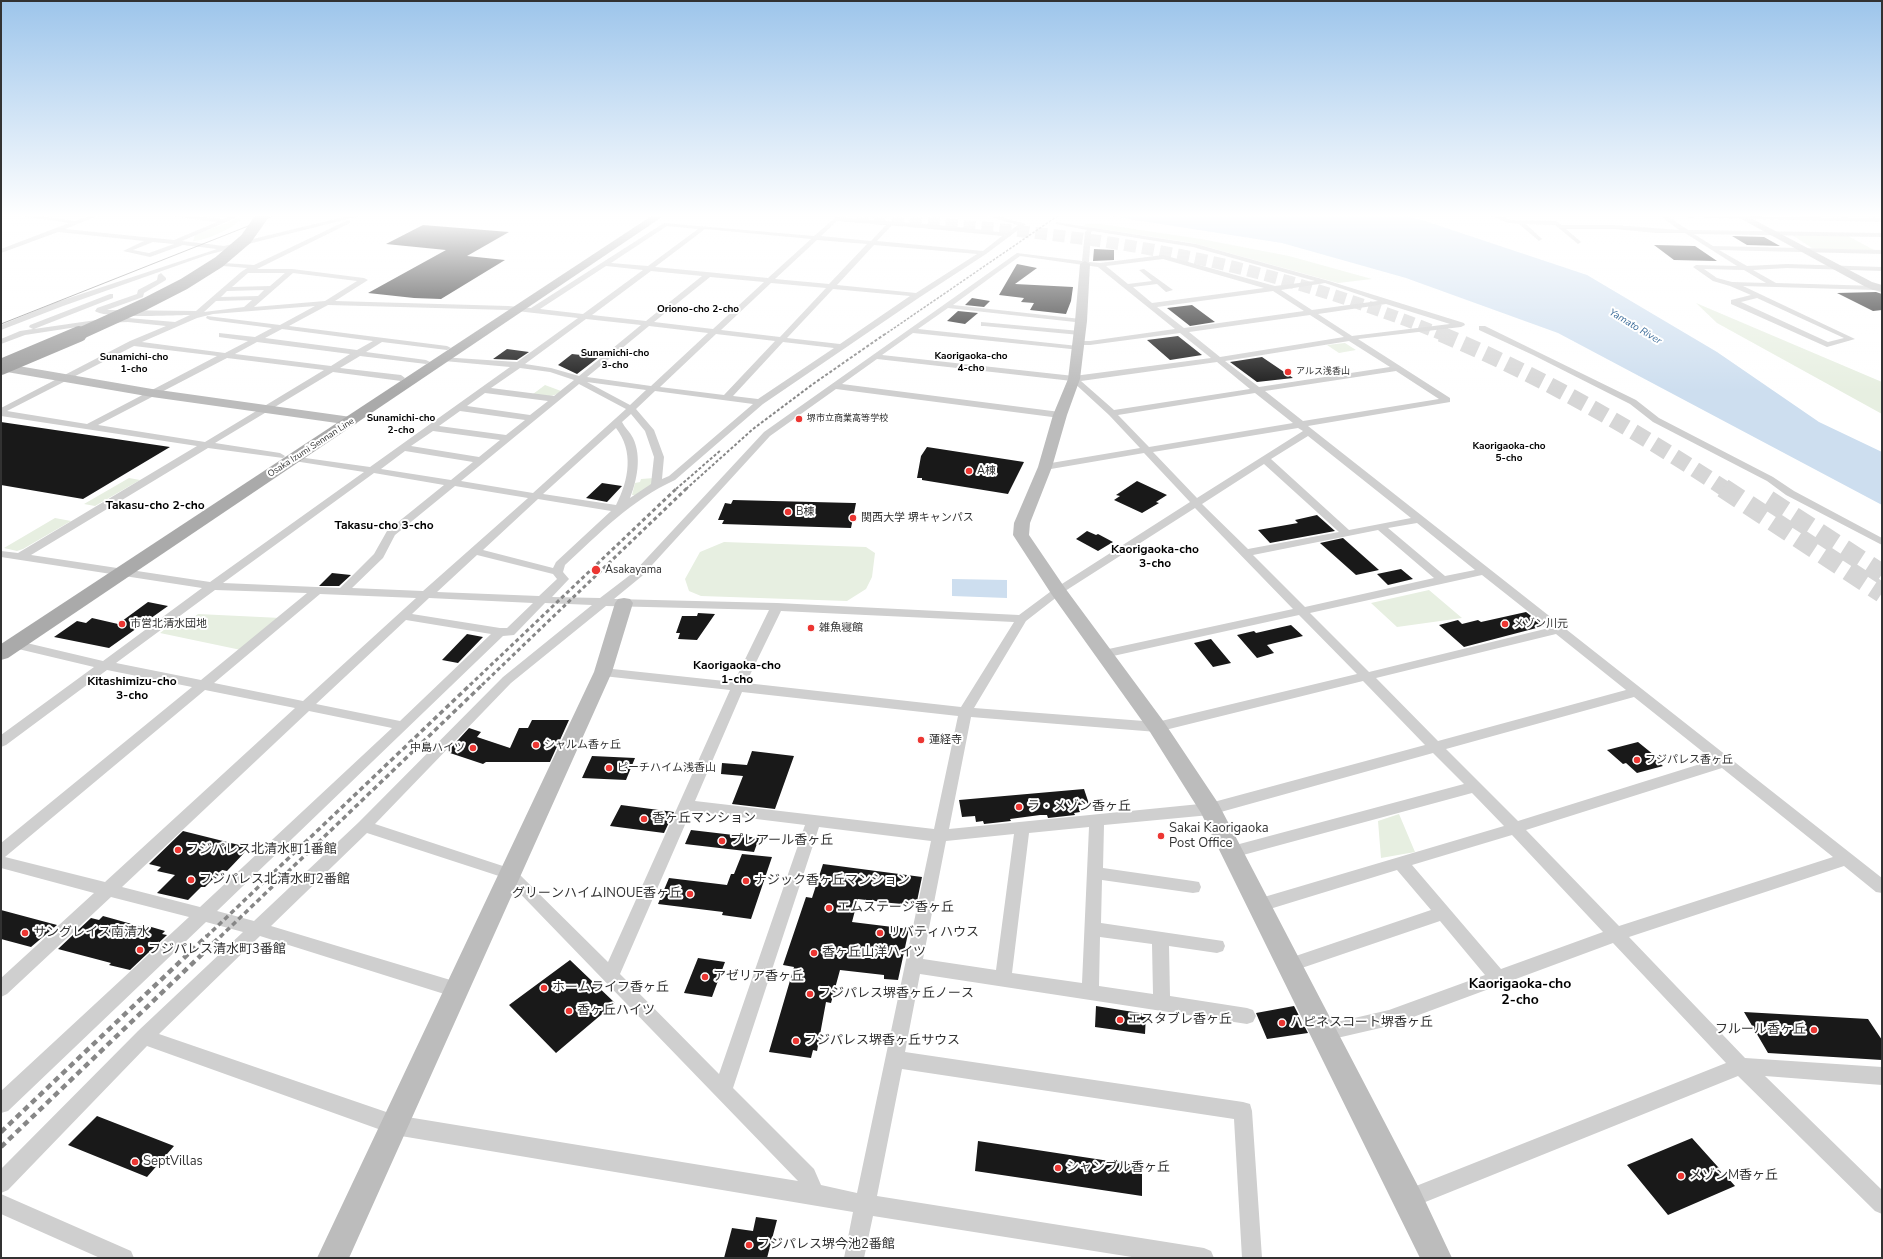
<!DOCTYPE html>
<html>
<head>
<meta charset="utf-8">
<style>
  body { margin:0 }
  #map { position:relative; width:1883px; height:1259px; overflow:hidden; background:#fff; font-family:"Nunito Sans",sans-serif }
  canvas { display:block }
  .frame { position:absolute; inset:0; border:2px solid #323232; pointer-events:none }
</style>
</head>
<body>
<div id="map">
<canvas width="1883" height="1259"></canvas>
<div class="frame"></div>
</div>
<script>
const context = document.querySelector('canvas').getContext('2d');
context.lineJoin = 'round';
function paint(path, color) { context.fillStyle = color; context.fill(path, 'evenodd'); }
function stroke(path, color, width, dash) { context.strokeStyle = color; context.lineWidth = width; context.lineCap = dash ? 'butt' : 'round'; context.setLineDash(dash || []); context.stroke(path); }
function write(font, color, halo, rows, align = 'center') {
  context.font = font + ' "Nunito Sans","Noto Sans JP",sans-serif'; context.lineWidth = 4; context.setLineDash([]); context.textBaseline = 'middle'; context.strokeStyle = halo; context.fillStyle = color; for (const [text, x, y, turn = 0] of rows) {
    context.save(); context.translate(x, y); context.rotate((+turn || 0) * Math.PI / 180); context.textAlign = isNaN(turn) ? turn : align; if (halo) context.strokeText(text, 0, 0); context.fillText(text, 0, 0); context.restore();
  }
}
paint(new Path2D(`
  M237,219H241C234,228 205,241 193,241L195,235Z
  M1086,224H1101L1201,239L1289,256L1372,279L1338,283L1193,243L1082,226Z
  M1792,235L1848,236L1874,250L1819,249L1812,248Z
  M1696,303L1882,382V414L1717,323Z
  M1345,343L1356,350L1339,353L1327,345Z
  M545,385L561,391C553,399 544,395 533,394Z
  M129,478L140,480L95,506L84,504Z
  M654,478L653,485L636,495H632L635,483L640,482L641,479Z
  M55,518L71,521L23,549L17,551L4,548Z
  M724,542L866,547L875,553L872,577L866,589L847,601L701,596L689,591L685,579L700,552Z
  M1429,590L1462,618L1397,627L1371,603Z
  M198,614L281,618L241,650L160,633L173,623H186Z
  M1399,814L1415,852L1381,858L1378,821Z`), '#e7efe1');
paint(new Path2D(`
  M1103,215H1402L1419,219L1587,275L1717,352L1819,422L1882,452V505L1558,333L1406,278L1282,243Z
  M952,579L1007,580V598L952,596Z`), '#cddeef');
paint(new Path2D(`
  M423,225L509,232L467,256L505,260L441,299L414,298L368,293L446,250L386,244Z
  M1732,236L1764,237L1780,246L1747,245Z
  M1654,245L1695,246L1717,261L1674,260Z
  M1094,249L1114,250V260L1093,261Z
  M1017,264L1037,268L1015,284L1073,287L1071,301L1066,314L1030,310L1034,303L1021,302L1024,298L999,295Z
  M1876,292L1882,294V310L1873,311L1837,293Z
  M972,298L990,301L984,307L965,305Z
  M1192,305L1215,322L1190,326L1167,308Z
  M958,311L978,313L965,324L947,321Z
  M1178,336L1202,355L1170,360L1147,340Z
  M507,349L529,352L517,360L493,359Z
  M572,354L599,357L577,374L558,365Z
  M1262,357L1293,378L1257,382L1230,362Z
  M1,422L170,447L83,499L1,485Z
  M927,447L1024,462L1008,494L922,480V478H917L921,456Z
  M1137,481L1167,495L1156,502L1159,503L1142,513L1114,500L1120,496L1116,495Z
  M602,483L622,486L607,502L586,498Z
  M733,500L853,503H856L851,528L722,524L724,520H718L725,503L731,504Z
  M1317,515L1335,531L1270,543L1258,530L1298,523L1295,520Z
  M1087,531L1096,535L1098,534L1113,542L1098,551L1076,539Z
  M1343,538L1379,570L1356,575L1320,543Z
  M1401,569L1413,579L1388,585L1377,574Z
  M332,573L351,575L339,586H319Z
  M148,602L168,606L109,648L54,637L77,621L86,623L92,618L118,624Z
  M1526,612L1544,626L1464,647L1439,625L1458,620L1462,624L1478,620L1481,622Z
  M698,613L715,614L697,640L678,639L680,633H676L682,616H697Z
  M1291,625L1303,636L1267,645L1274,653L1257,658L1237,635L1254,631L1256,633Z
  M467,634L483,637L458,663L442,660Z
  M1211,639L1231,663L1213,667L1194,643Z
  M532,720H569L550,762H486L483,764L447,752L469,728L481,732L477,737L510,748L519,728H528Z
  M1638,742L1654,755L1651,756L1663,766L1637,773L1626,763L1623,764L1607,750Z
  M752,751L794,756L775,809L732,804L743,776L721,774L722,763L747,765Z
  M592,756L635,758L626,780L582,778Z
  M1084,789L1089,804L1078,805L1080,812L1074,813L1075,815L1048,818L1047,815H1040L1010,819L1011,821L984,824L983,821L976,822L975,816L962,817L959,800Z
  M621,805L674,812L664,833L610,826Z
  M691,830L759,838L754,852L685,844Z
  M183,831L247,847L244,851H246L227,871L222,870L205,887H201L188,900L157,893L175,875L157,871L161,867L149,864Z
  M742,854L772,857L751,919L722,915L723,912L658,904L669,878L727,885L731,874H734Z
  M823,864L922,877L916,906L858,899L852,922L909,929L898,980L884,979V975L840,970L831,1003L826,1002L817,1051L813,1050L811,1058L769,1052L794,967L783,965L806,897L812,898Z
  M1,910L57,925L31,947L1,939Z
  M103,916L146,928L148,926L165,931L162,934L167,935L130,970L109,965L111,963L58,949L91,918L99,920Z
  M698,958L725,962L712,997L684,993Z
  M570,960L615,1003L556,1053L509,1005Z
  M1096,1006L1146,1014L1145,1034L1095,1027Z
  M1294,1006L1308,1033L1267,1039L1256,1013Z
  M1744,1012L1868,1019L1882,1040V1060L1768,1053Z
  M97,1116L174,1146L147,1177L68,1145Z
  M1692,1138L1735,1186L1668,1215L1627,1165Z
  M978,1141L1142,1166V1196L975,1171Z
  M756,1217L777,1220L767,1258H724L732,1228L753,1231Z`), '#191919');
stroke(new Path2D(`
  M838,215C943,224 1050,231 1154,250C1253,268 1350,297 1443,335`), '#d6d6d6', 12, [12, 6]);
stroke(new Path2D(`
  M1441,334C1541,376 1634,429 1725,489`), '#d6d6d6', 16, [16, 8]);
stroke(new Path2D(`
  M1723,488L1882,593
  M1768,500L1882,574`), '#d6d6d6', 20, [20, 10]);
paint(new Path2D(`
  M14,215H34L76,221L91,215H100L65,229L174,240L217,222L163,215H186L224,219L233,215H242L182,241L224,246L352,215H364L252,243L207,255L63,306L1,330V325L57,302L217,249L183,245L150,257L123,251L144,241L58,232L1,253V249L69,223ZM153,242L174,244L149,253L133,250Z
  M983,215H995L1026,224L986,254L920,297L763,404L675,480C631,500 600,533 565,565L563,572L569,579L552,597L600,598L634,572L764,432L1017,253L1082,261L1085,232L1087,230L1056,224V222L1196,244L1329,281L1464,323L1465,325L1461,327L1358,339L1450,398V402L1308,426L1882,878V893L1876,892L1844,866L1629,937L1745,1058L1882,1067V1085L1765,1076L1882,1190V1214L1875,1211L1738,1076L1408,1209L1401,1206L1398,1199L1401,1192L1726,1063L1613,943L1389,1026L1324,1041L1318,1039L1315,1033L1318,1027L1324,1025L1389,1010L1485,975L1440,921L1290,972L1284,970L1282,965L1284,960L1431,910L1397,870L1260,912L1254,910L1252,905L1254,900L1504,826L1472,793L1232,858L1227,856L1224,852L1227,848L1232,846L1464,784L1433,753L1210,815L1104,825L1103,868L1193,881L1199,882L1201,887L1199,892L1193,893L1102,880L1101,923L1223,941L1225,946L1223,951L1217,953L1169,946L1170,996L1247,1008L1253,1010L1256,1016L1253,1022L1247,1024L920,974L905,1052L1243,1102L1250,1104L1252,1111L1262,1258H1242L1234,1119L902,1069L877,1196L1204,1248L1211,1251L1214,1258H1138L873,1216L864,1258H844L853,1212L395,1135L147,1046L8,1190L1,1193V1169L138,1031L243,932L206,922L8,1111L1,1113V1091L189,917L111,897L7,994L1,997V978L94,893L1,868V843L192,687L107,670L6,745L1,747V735L94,667L14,648L10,647L8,644L10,641L14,640L103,661L202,588L1,557V551L18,553L197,446L1,416V408L130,341L166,326L128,322L103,323L25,335L1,344V339L20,331L33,329L29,327L30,325L110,294H113V298L34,329L103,319L128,318L175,322L190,315C174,315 105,319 95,311L97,308L137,294L138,290L157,280L158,275L161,273L166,278V280L144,293L143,297L107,310L196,311L241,272L247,268L211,265L208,263L209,262L254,265L348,220L350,221V223L257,269H292L364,278L368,280L335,301L508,306L531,308L664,223L814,236L836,217L950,226L1007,233L1018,225ZM837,221L886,225L871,241L821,236ZM892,225L1002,236L983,251L877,241ZM667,226L698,229L648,266L611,263ZM705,229L811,239L768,278L655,267ZM1093,231L1193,247L1315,281L1275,286L1163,255L1100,263L1089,262L1091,232ZM817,240L867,244L829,284L775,279ZM874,245L977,254L916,293L837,285ZM1020,256L1098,267L1175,329L1090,341H1078L1074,343L1075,345H1090L1180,333L1211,358L1074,376L882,355L913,333L1081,350V346H1078L918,329L948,308L1084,323L1085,321L1081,319L953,305ZM1163,259L1264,288L1152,303L1133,287L1157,284L1166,292L1173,290L1144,269L1139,270L1152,281L1128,284L1106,266ZM606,266L643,270L583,314L540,309ZM651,271L702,276L646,321L592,315ZM248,273H285L270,286L232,287ZM293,273L357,281L325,301L254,307ZM710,277L764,282L713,329L654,322ZM771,283L826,288L780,337L721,330ZM1325,283L1378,301L1312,310L1281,290ZM833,289L910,296L840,344L787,338ZM264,290L258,296L221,297L227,291ZM1273,291L1304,311L1184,328L1157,307ZM252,300L244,307L204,312L216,301ZM1386,304L1450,324L1352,336L1318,314ZM328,305L508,310L578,318L517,362L441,357V361H444L510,367L370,467L291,456L289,458L294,461L364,472L210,582L31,555L208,448L283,458L285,456L280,453L215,443L333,372L401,381L405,378L401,375L340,368L360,356L426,364L430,362L426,360L366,352L382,342L447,350L451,348L447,346L289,326ZM315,306L280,325L207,316L206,318L210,320L272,328L255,337L219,333V337L248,341L225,353L142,342L197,318L213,314ZM1310,315L1344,337L1220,357L1189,332ZM586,319L641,325L579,376L551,368L525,364ZM649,326L708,333L651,386L587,377ZM282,329L373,341L357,350L265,338ZM716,334L775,341L724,395L660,387ZM1349,341L1390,367L1259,387L1225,361ZM257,342L350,354L331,366L235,354ZM783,342L834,348L758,399L733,396ZM134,346L217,356L87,424L7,411ZM227,358L324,370L205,442L98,425ZM877,359L1072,381L1109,415L1140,448L1045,464L1040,467L1042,469L1045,470L1144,453L1190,502L1054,589L1019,615L777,603L614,599L642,576L770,436L836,389L1060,418L1064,415L1060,412L842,384ZM1217,362L1250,389L1114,410L1081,381ZM520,368L550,372L574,380L554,396L491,388ZM1396,371L1439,399L1303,421L1265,391ZM587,382L646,390L630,405ZM579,384L626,409L533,493L461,481ZM655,391L753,404L669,476L662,479L664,457L654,430L636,409ZM485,393L548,401L530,415L467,406ZM1255,393L1293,423L1149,447L1118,415ZM460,411L525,420L506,435L439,426ZM631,414L645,431L654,457L651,484L630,498C637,480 642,457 633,438C630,432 625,428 622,422ZM616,428C634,451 629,480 616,505L543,494ZM1298,428L1303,431L1197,498L1153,452ZM433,431L500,440L479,457L411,446ZM1308,436L1411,518L1349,530L1271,459ZM405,451L473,462L451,480L381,469ZM1264,464L1339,532L1248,549L1202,504ZM374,473L444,485L387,531L374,554L340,588L223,583ZM455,486L528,498L423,591L352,588L383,558L395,535ZM538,499L611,511L556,562L553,568L483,550ZM1195,508L1293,609L1104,650L1100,651L1098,654L1100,657L1104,658L1299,615L1357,674L1157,722L974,708L1026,621L1062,593ZM1417,523L1475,570L1445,576L1388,528ZM1378,530L1434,578L1305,607L1253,555ZM477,555L553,574L557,579L539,596L437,592ZM1482,575L1549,628L1369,672L1310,613ZM215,590L307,593L201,680L116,663ZM320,594L416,598L303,701L214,683ZM429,598L533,603L507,628H500L412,614ZM545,603L592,605L503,677L359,822L254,921L217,911L503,636L514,635ZM606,606L769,610L734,682L603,668L599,669L597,672L599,675L603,676L730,690L608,962L515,870L375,824L511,683ZM781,611L1014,622L961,707L746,683ZM406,620L491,634L400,721L316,704ZM1556,634L1626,690L1438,741L1376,678ZM1363,681L1425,745L1210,803L949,829L971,717L1157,732ZM205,690L295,708L105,882L5,857ZM742,692L958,716L934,829L695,801ZM1634,697L1713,760L1518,821L1446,749ZM309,711L392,728L200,907L122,887ZM1722,768L1833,857L1619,926L1526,830ZM691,811L805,825L719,1074L620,974ZM819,827L931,841L857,1193L821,1185L814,1169L733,1088ZM1089,827L1082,983L1012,973L1029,833ZM367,833L505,878L798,1181L395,1115L159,1034L260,936L457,998L463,995L466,990L463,985L457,982L271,926ZM1014,834L996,970L923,959L946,841ZM1512,835L1603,932L1501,969L1412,865ZM1100,937L1152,944L1153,994L1099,986Z
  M1487,215H1497L1512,220L1556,221L1562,225H1615L1679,230L1659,215L1882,218V222L1669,217L1688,230L1882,233V237L1694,234L1713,246L1882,250V254L1719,250L1747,266L1787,264L1882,267V271L1787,268L1753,270L1776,283L1877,286L1882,288V293L1875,290L1743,286L1855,339L1827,347L1731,304V300L1751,295L1730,286L1713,281L1693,267L1696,265L1737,266L1685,233H1656L1615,229H1566L1580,241L1581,242L1578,244L1555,225L1526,224L1541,238L1542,239L1539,241L1519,224L1509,223ZM1704,269L1744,270L1766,283L1732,282L1717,278ZM1757,298L1844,338L1828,342L1741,302Z
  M981,322L1080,331L1084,333L1080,335L984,326H981Z
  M1479,326H1485L1636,400L1659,418L1773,477L1794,491L1882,538V545L1786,495L1767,481L1653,422L1630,404L1533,355L1479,330Z
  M1,1194L131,1251L134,1258H100L1,1214Z`), '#cfcfcf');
paint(new Path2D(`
  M1734,215H1745L1872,282L1882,285V291L1873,290L1864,286Z
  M1085,261L1090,264L1087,321L1080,379L1067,415L1052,467L1030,523L1029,535L1065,588L1164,722L1218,803L1419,1188L1452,1258H1420L1201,813L1150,732L1052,595L1013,535L1014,523L1038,467L1053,415L1068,379L1075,321L1080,264Z
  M1,363L152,389L351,417L356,418L358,421L356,424L351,425L152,397L1,371Z
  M624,598L630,599L633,603L612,672L349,1258H317L594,672L615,603L618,599Z`), '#bcbcbc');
paint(new Path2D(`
  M653,215H665L8,658L1,660V644Z`), '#aaa');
stroke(new Path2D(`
  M1,324L276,215`), '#878787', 1);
stroke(new Path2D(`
  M884,335L1059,215`), '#878787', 1.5, [2.5, 1.5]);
stroke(new Path2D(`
  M676,489L721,450
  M686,489L753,429L813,384L885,334`), '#878787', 2, [3, 2]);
stroke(new Path2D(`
  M470,685L677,488
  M482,685L687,488`), '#878787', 3, [4, 3]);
stroke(new Path2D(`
  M206,937L471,684
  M220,937L483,684`), '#878787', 3.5, [5, 3.5]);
stroke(new Path2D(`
  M1,1132L207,936
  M1,1147L221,936`), '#878787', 4.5, [6, 4.5]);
stroke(new Path2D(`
  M77,335L145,304L184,284L219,262L246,239L263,215`), '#999', 12);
stroke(new Path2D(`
  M1,367L79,334`), '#999', 16);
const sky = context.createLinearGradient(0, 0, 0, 392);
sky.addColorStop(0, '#9dc5eb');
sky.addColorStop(0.55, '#fff');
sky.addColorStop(1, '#ffffff00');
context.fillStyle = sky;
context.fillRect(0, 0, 1883, 392);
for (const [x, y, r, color] of [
  [1288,372,4,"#ec3632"],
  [799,419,4,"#ec3632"],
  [969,471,4,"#ec3632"],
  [788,512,4,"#ec3632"],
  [853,518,4,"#ec3632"],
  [596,570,5,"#ec3632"],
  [122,624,4,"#ec3632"],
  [1505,624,4,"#ec3632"],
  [811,628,4,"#ec3632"],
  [921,740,4,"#ec3632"],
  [536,745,4,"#ec3632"],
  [473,748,4,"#ec3632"],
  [1637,760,4,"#ec3632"],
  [609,768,4,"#ec3632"],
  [1019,807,4,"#ec3632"],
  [644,819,4,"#ec3632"],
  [1161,836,4,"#ec3632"],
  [722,841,4,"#ec3632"],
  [178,850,4,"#ec3632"],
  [191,880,4,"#ec3632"],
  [746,881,4,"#ec3632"],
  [690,894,4,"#ec3632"],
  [829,908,4,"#ec3632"],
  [25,933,4,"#ec3632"],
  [880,933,4,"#ec3632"],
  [140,950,4,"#ec3632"],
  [814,953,4,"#ec3632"],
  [705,977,4,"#ec3632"],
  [544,988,4,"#ec3632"],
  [810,994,4,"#ec3632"],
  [569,1011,4,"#ec3632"],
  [1120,1020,4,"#ec3632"],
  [1282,1023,4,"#ec3632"],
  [1814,1030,4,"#ec3632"],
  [796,1041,4,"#ec3632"],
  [135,1162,4,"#ec3632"],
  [1058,1168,4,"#ec3632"],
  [1681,1176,4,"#ec3632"],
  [749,1245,4,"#ec3632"]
]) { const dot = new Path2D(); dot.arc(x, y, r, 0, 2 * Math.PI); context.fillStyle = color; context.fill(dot); stroke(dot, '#fff', 1.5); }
write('9px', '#323232', '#fff', [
  ["アルス浅香山",1296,372],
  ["堺市立商業高等学校",807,419]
], 'left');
write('9px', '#323232', '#fff', [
  ["Osaka Izumi Sennan Line",311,448,-33]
]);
write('bold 10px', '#000', '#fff', [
  ["Oriono-cho 2-cho",698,310],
  ["Sunamichi-cho",615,354],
  ["3-cho",615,366],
  ["Kaorigaoka-cho",971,357],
  ["4-cho",971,369],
  ["Sunamichi-cho",134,358],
  ["1-cho",134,370],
  ["Sunamichi-cho",401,419],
  ["2-cho",401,431],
  ["Kaorigaoka-cho",1509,447],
  ["5-cho",1509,459]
]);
write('italic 10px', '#3c6c99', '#fff', [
  ["Yamato River",1635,327,31]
]);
write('11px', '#323232', '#fff', [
  ["A棟",977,471],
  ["B棟",796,512],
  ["関西大学 堺キャンパス",861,518],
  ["Asakayama",605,570],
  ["市営北清水団地",130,624],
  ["メゾン川元",1513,624],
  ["雑魚寝館",819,628],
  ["蓮経寺",929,740],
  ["シャルム香ヶ丘",544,745],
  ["中島ハイツ",465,748,"right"],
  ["フジパレス香ヶ丘",1645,760],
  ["ピーチハイム浅香山",617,768]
], 'left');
write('bold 12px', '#000', '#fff', [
  ["Takasu-cho 2-cho",155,506],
  ["Takasu-cho 3-cho",384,526],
  ["Kaorigaoka-cho",1155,550],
  ["3-cho",1155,564],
  ["Kaorigaoka-cho",737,666],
  ["1-cho",737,680],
  ["Kitashimizu-cho",132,682],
  ["3-cho",132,696]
]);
write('13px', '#323232', '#fff', [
  ["ラ・メゾン香ヶ丘",1027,807],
  ["香ヶ丘マンション",652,819],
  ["Sakai Kaorigaoka",1169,829],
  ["Post Office",1169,844],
  ["プレアール香ヶ丘",730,841],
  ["フジパレス北清水町1番館",186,850],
  ["フジパレス北清水町2番館",199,880],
  ["ナジック香ヶ丘マンション",754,881],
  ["グリーンハイムINOUE香ヶ丘",682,894,"right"],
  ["エムステージ香ヶ丘",837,908],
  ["サングレイス南清水",33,933],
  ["リバティハウス",888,933],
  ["フジパレス清水町3番館",148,950],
  ["香ヶ丘山洋ハイツ",822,953],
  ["アゼリア香ヶ丘",713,977],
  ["ホームライフ香ヶ丘",552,988],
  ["フジパレス堺香ヶ丘ノース",818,994],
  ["香ヶ丘ハイツ",577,1011],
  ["エスタブレ香ヶ丘",1128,1020],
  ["ハピネスコート堺香ヶ丘",1290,1023],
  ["フルール香ヶ丘",1806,1030,"right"],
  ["フジパレス堺香ヶ丘サウス",804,1041],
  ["SeptVillas",143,1162],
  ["シャンブル香ヶ丘",1066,1168],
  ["メゾンM香ヶ丘",1689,1176],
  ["フジパレス堺今池2番館",757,1245]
], 'left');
write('bold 14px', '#000', '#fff', [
  ["Kaorigaoka-cho",1520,985],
  ["2-cho",1520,1001]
]);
</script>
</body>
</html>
